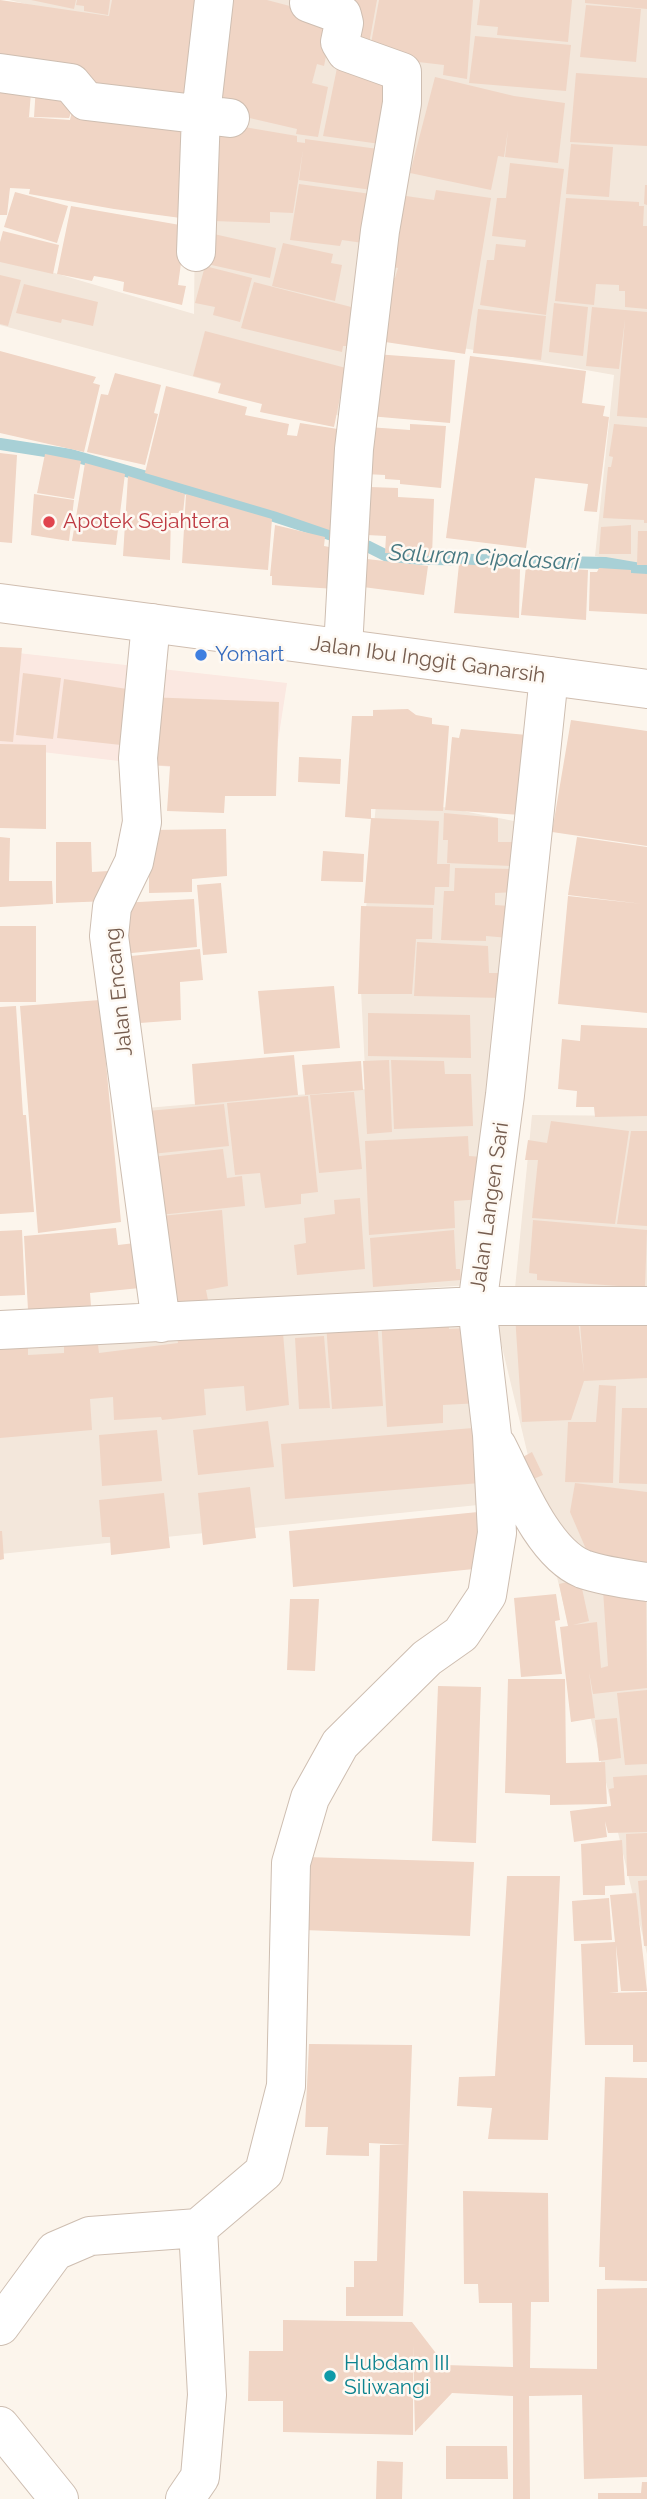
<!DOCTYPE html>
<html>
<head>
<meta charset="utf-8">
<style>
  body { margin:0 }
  canvas { display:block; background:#fcf5ec }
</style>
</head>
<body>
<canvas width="647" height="2499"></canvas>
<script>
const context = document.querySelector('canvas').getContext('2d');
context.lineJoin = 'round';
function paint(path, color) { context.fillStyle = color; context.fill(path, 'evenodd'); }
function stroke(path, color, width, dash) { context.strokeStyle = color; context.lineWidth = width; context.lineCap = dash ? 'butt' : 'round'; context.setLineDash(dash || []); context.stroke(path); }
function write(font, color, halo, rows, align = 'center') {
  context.font = font + ' Raleway,sans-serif'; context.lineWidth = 5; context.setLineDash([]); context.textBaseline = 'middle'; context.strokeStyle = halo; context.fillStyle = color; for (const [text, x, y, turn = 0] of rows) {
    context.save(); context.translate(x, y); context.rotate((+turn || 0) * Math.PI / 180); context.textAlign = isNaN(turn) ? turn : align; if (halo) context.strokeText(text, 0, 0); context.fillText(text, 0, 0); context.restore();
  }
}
paint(new Path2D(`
  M9,0H647V565L595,556L614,375L373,332L359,421L0,325V257L194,314L196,113L73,15Z
  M377,794L524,823L469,1285L164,1306L135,1109L366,1089L360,971Z
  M532,1115L647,1116V1290L515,1288Z
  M467,1302L478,1505L0,1554V1337Z
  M493,1309L647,1314V1954Z`), '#f3e7db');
paint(new Path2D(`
  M0,651L287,683L272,779L0,747Z`), '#fbe8e1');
stroke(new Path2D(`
  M0,444L71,455L219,498L369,547L391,558L605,563L647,570`), '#a8d0d6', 12);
paint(new Path2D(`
  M0,0L109,16L112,0H203L194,105L0,66Z
  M31,0H76L74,9Z
  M77,0H110L108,15L84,11V6L76,5Z
  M223,0H267L324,15L332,27L324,66L317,64L312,83L328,87L318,137L296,134L297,129L215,110Z
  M317,0H377L369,44Z
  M379,0H473L467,79L443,75L444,65L401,60L370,49Z
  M480,0H572L568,42L497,35L498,27L477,25Z
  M585,0H647V9L585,3Z
  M586,5L641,9L636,62L580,57Z
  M475,36L571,45L566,91L469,83Z
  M337,68L375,75L392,85L380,144L323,136Z
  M576,73L647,78V146L570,142Z
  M0,75L32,80L29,117H26L70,120L72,111L195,123L188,219L114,209L29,194L30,189L10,188L7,215H0Z
  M435,77L514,96L565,103L558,163L505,157L508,130L504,157L498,156L491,190L410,173Z
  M36,86L75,102L69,118L34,117Z
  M209,121L297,136V142L305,143V139L378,149L372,190L299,180L303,150L293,213L270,212V223L213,221Z
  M571,144L613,147L609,197L566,194Z
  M510,163L564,169L546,315L480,305L487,260H494L496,244L525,247L526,240L492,236L497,198H506Z
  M299,184L371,194L363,243L342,240L340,246L290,240Z
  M645,185H647V205L644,204Z
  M436,190L491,198L465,354L372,340L384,276L395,278L398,268L377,265L392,194L434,200Z
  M15,192L68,206L57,243L4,227Z
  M566,198L639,202V206H644L643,226H647V309L625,307V291H619V285L596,284L594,305L555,301Z
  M71,206L180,225L177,256H182L178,285L186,286L182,305L123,291L124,282L111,279L94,276L92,281L57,274Z
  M3,231L59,245L53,274L0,262V242Z
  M205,232L276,248L270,278L198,262Z
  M283,243L333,254L331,263L342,265L335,301L272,286Z
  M205,266L252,278L240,322L213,315L215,307L195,303Z
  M0,275L21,280L8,326L0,324Z
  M254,282L355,308L348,346H343L342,352L241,328Z
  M24,284L98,302L93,326L62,319L61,323L16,313Z
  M554,303L588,307L583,356L549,352Z
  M592,307L647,312V418L617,416L625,319L619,369L586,366Z
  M478,309L546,316L541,360L473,353Z
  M205,331L346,368L334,427L260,412L262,404L218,393L221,383L193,376Z
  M0,351L96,377L93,383L100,385L84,452L0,433Z
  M375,354L455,360L450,423L369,416Z
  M470,356L586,371L582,403L605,406L603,416L609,417L597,512L584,511L588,484L535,478L526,548L446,538Z
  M115,373L161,385L154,413L158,414L145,465L87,452L101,394L108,395Z
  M166,386L247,407L245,415L289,424L287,435L297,436L300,423L344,430L338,533L277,512L145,473Z
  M410,424L446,426L441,488L400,484V480L385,479V475L365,474L368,427L410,430Z
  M614,424L647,427V523H644V520L603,518L608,467H611L613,457L609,456Z
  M0,453L17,455L12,543L0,542Z
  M45,454L81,461L74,499L37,493Z
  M85,463L125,474L116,545L72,541Z
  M128,476L185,494L183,513H171L170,560L123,556Z
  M370,487L398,488V497L434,499L432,556L385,553L386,536L367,535Z
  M34,494L74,500L69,541L31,535Z
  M186,494L272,519L268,570L182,563Z
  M275,525L325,537L324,546L340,549L336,589L272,585V576H270Z
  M631,525V554H599L601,527Z
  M638,531H647V565H637Z
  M367,559L428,566L424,595L363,587Z
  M459,564L520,568L519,618L454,613Z
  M526,566L588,570L586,620L521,615Z
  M599,568L631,570V573L647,574V614L589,611L590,572H597Z
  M0,647L22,648L13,742L0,741Z
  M23,673L61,678L53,739L16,735Z
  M64,679L127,689L121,745L57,738Z
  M146,697L279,702L276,796H225L224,813L167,811L170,766L143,765Z
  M408,709L416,715L432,718V724L449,726L443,811L371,809V819L345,817L352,716H373V710Z
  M571,720L647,731V846L552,832Z
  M461,729L527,735L521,815L445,810L452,737L459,738Z
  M0,744L46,745V829L0,828Z
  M299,757L341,759L340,784L298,782Z
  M444,813L498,818V842H513L511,866L447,863L448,840H443Z
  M371,818L439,821L437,864H450L449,887H435L434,905L364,903Z
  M226,829L227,876L192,879V892L149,893V830Z
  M0,837L10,838L9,881H52L53,904L0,907Z
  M577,837L647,847V1013L558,1004L568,896L643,904L568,895Z
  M56,842H91L92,872L109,871L110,901L56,903Z
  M323,851L364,854L363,882L321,881Z
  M455,868L518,869L517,892L495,893V905L510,906L509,938L486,936V941L441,940L444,891H454Z
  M221,883L227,953L203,955L197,885Z
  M194,899L197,947L121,954V903Z
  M361,906L433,908L432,939H416L412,994H358Z
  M0,926H36V1002H0Z
  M417,942L488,946L489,973H502V998L414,996Z
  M200,949L203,980L180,982L181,1020L126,1024L121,957Z
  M334,986L340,1048L264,1054L258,991Z
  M100,1000L121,1222L38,1233L20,1006Z
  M16,1006L23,1115H26L34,1212L0,1214V1007Z
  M368,1013L470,1015L471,1058L368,1056Z
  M581,1025L647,1028V1116L595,1117L594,1107H576L577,1091L558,1089L562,1039L580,1041Z
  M294,1055L298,1095L195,1105L192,1064Z
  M389,1060L392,1132L367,1134L363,1061Z
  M391,1060L444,1061L445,1074H471L473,1126L394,1129Z
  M361,1061L363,1090L305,1095L302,1065Z
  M354,1092L362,1169L319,1173L310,1095Z
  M308,1096L318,1192L301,1194V1204L265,1208L260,1173L235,1175L227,1103Z
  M224,1104L229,1146L142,1155L137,1112Z
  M551,1121L629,1131L615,1224L532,1218L538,1160H525L528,1140L547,1143Z
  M631,1131H647V1226L617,1224Z
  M468,1136L469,1156L483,1157V1199L454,1201L455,1228L369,1235L365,1141Z
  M223,1149L227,1178L242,1176L245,1206L150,1216L142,1158Z
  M360,1198L365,1269L297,1275L294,1245L306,1243L304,1218L335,1214L334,1200Z
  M222,1210L228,1286L206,1290L208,1300L178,1303L177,1293L159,1295L151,1217Z
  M533,1220L647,1230L645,1288L537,1280V1274L529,1273Z
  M116,1228L118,1245L135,1243L140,1288L90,1293L91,1306L28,1310L24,1236Z
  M22,1230L25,1295L0,1296V1231Z
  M454,1230L456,1269H460L461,1280L373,1287L370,1238Z
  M577,1310L584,1374L579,1310L647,1321V1378L584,1381L571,1420L522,1422L515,1315Z
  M447,1311L449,1329L468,1328L480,1403L443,1405V1423L387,1427L381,1317Z
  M377,1318L383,1406L332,1409L326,1323Z
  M176,1329L283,1333L289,1405L246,1411L244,1386L204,1389L206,1415L162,1420L161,1417L114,1420L113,1397L90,1399L92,1430L0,1438V1348L28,1347V1355L64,1353V1340L97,1337L99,1353L178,1343Z
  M324,1336L330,1408L299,1409L295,1338Z
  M599,1385L616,1386L613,1483L565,1482L568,1422H596Z
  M622,1408H647V1484L619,1483Z
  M268,1421L274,1467L198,1475L193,1430Z
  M473,1428L480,1483L285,1499L281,1444Z
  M157,1430L162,1481L102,1486L99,1435Z
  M532,1452L543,1475L526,1482L517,1460Z
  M575,1483L647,1492V1575L595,1570L570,1512Z
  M250,1487L256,1538L203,1545L198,1493Z
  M164,1493L170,1548L111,1555L110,1537H102L99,1500Z
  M478,1512L484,1568L293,1587L289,1531Z
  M0,1531H2L4,1559L0,1560Z
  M580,1579L589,1621L573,1625L597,1622L601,1668L608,1666L603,1590L646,1593L647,1688L593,1694L589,1672L595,1718L571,1722L560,1627L568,1626L559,1584Z
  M556,1594L560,1620L555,1621L562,1674L521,1677L514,1598Z
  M290,1599H319L315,1671L287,1670Z
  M508,1679H565L566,1763L605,1762L607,1804L550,1805V1795L505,1793Z
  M438,1686L481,1687L476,1843L432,1841Z
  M647,1690V1764L625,1765L617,1693Z
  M617,1718L621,1758L599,1761L595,1720Z
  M647,1775V1832L608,1833L605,1821L607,1837L574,1842L570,1811L611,1806L609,1789L614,1788L613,1777Z
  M647,1833V1876H627L626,1834Z
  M622,1840L625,1885L605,1886V1895H583L581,1844Z
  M306,1857L474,1862L470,1936L303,1930Z
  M507,1876H560L548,2140L488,2139L492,2108L457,2106L459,2077L495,2076Z
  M647,1880V1946H644L638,1881Z
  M636,1893L647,1991H621L616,1945L618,1992L609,1993L647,1992V2062H633V2045H585L581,1944L615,1942L610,1895Z
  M609,1898L612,1940L574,1941L572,1901Z
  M309,2044L412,2045L403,2316H346V2287H354V2261H377L380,2145H406L369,2143V2156L326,2155L328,2127H305Z
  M605,2077L647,2078V2281L605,2280V2267H599Z
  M463,2191L548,2193L549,2302H531L530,2368L597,2369V2289L647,2288V2477L584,2479L582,2395L529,2396L530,2499H513V2396L452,2393L415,2432L413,2345V2435L283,2432V2401H248L249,2351H283V2320L412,2322L445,2365L513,2367L512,2303H479L478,2284H464Z
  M446,2446H507L508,2479H446Z
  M377,2461L403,2462L402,2499H376Z
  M642,2482H647V2499H598V2493H641Z`), '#f0d5c5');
const minor = new Path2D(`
  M309,3L342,15L344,23L340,42L346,52L402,72V103L380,231L354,449L343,648
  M0,73L71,83L86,101L230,118
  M196,252L201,114L214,0
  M151,623L138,758L142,822L134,862L112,907L109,936L161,1323
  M0,1330L477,1306H647
  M497,1446C516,1483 543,1553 583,1569C603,1576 626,1579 647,1582
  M0,2326L55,2251L90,2236L198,2228L264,2172L286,2086L291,1863L310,1798L340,1744L427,1658L461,1634L487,1595L497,1533L492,1435L477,1306L505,1095L549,676
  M0,2426L59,2499
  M185,2499L200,2477L207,2395L198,2228`);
const secondary = new Path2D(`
  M0,603L647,689`);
stroke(minor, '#cebeb1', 40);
stroke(secondary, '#d0beb0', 40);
stroke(minor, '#fff', 38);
stroke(secondary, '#fff', 38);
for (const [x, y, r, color] of [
  [49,522,7,"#e0444e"],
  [201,655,7,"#3f7fe0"],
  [330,2376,7,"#0f9aa8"]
]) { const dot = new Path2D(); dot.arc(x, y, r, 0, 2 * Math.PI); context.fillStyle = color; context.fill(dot); stroke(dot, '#fef9f3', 2.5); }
write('21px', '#be3a42', '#fef9f3', [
  ["Apotek Sejahtera",63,522]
], 'left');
write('21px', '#366cbe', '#fef9f3', [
  ["Yomart",215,655]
], 'left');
write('21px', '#765d4f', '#fef9f3', [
  ["Jalan Ibu Inggit Ganarsih",428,660,8],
  ["Jalan Encang",119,992,-96],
  ["Jalan Langen Sari",490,1207,-82]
]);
write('21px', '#0d838f', '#fef9f3', [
  ["Hubdam III",344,2364],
  ["Siliwangi",344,2388]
], 'left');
write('italic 23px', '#477881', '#fef9f3', [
  ["Saluran Cipalasari",484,558,3]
]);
</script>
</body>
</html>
